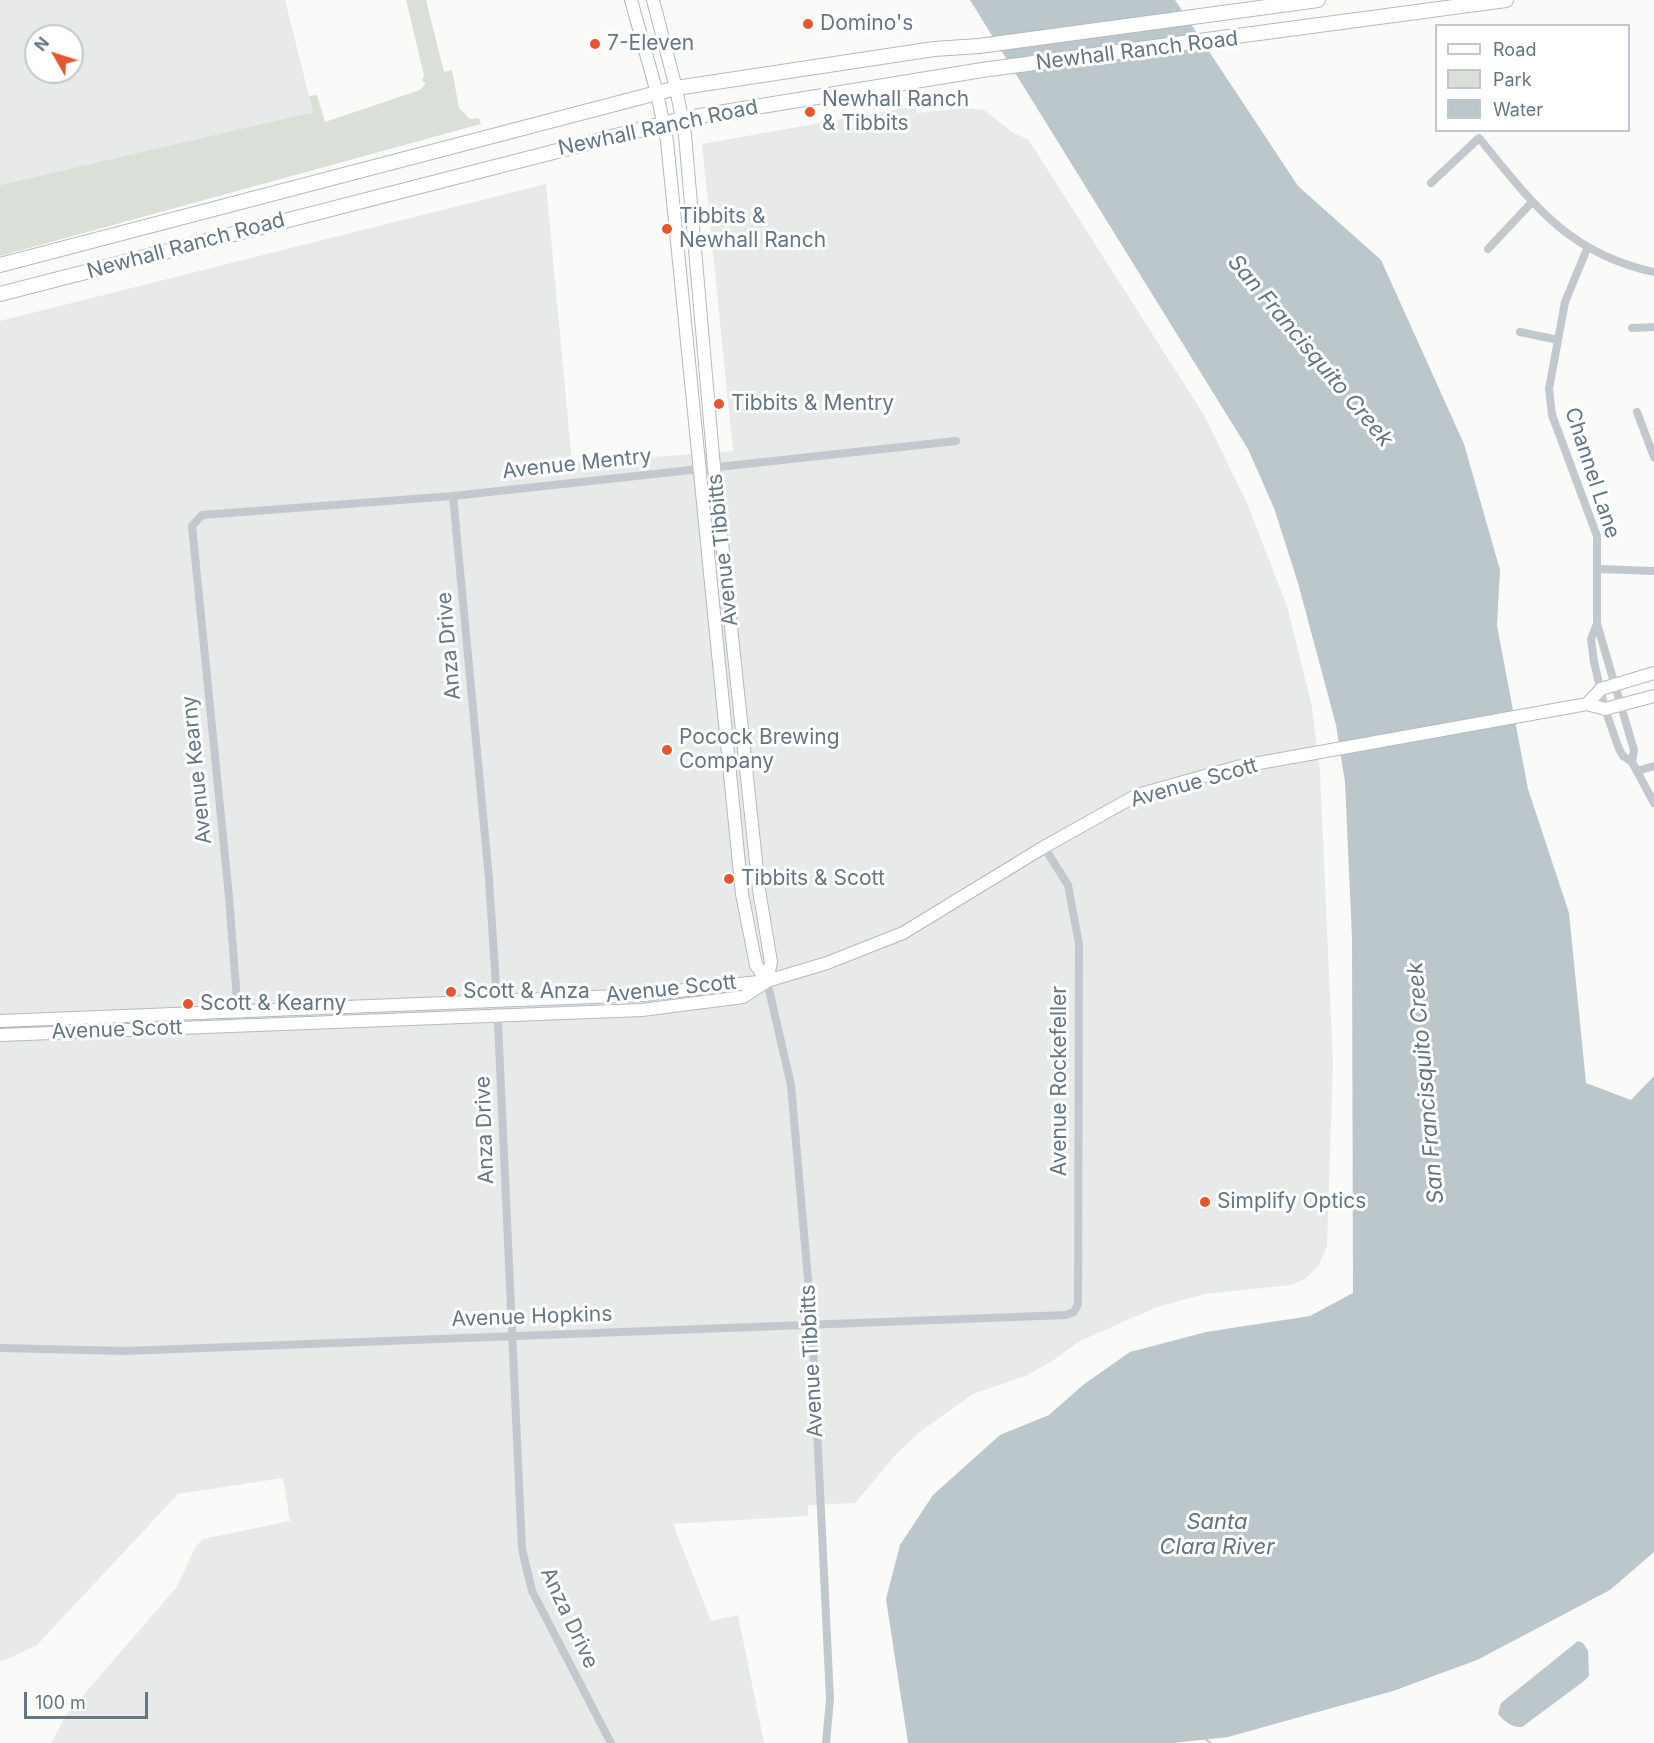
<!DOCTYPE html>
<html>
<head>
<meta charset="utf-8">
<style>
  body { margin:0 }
  #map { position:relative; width:1654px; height:1743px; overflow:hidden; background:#fafaf8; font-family:Inter,sans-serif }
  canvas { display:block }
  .legend { position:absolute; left:1435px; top:24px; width:195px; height:108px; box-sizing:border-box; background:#fff; border:2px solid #c1c8cd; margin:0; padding:8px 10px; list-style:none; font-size:18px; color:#657683 }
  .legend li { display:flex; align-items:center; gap:12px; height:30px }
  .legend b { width:30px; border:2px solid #c1c8cd }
  .north { position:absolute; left:24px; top:24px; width:60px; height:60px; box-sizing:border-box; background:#fff; border:2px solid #c1c8cd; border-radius:50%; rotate:309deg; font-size:16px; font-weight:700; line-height:24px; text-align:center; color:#657683 }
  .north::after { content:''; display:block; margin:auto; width:21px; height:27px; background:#e4572e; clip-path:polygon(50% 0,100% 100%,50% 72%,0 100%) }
  .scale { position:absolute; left:24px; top:1692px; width:124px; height:27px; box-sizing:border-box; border:3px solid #657683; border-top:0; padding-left:8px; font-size:18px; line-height:21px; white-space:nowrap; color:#657683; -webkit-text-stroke:4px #fff; paint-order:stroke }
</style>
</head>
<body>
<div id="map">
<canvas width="1654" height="1743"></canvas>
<ul class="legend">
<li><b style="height:8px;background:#fff"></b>Road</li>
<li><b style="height:16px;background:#dadfd7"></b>Park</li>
<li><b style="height:16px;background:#bbc7cb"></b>Water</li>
</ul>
<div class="north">N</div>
<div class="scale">100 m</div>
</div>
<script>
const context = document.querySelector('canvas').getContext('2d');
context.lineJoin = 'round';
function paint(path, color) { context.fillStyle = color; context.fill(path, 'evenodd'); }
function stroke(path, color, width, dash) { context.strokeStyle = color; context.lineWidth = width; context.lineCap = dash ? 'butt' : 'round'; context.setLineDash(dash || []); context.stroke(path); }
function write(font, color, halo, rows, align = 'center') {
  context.font = font + ' Inter,sans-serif'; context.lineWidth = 6; context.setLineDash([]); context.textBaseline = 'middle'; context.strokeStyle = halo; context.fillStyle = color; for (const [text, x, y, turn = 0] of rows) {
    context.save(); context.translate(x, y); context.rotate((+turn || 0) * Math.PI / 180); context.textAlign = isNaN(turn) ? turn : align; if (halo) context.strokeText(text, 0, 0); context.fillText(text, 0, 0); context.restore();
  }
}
paint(new Path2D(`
  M0,0H285L313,112L0,185ZM36,36H72V72H36Z
  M915,106L917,113L963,108L984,110L1015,134L1028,139L1204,415L1247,503L1288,609L1312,707L1320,772L1333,1063L1327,1246L1318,1267L1305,1279L1291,1285L1205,1294L1157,1307L1078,1342L1051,1362L1025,1376L973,1394L921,1431L898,1452L855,1503L808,1505V1516L673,1524L711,1621L738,1615L764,1743H51L66,1715L176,1588L196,1546L203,1539L290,1521L283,1478L178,1494L36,1646L0,1662V321L546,184L572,463L733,451L702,144Z`), '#e8e9e9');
paint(new Path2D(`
  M406,0H426L444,72L452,70L459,108L470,119L479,118L481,124L0,256V185L313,112L309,96L317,95L325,122L420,90L426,83L422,81L424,75Z`), '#dadfd7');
paint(new Path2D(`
  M970,0H1175L1298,186L1381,260L1464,444L1500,570L1497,626L1528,789L1569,913L1586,1083L1631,1100L1654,1076V1552L1610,1590L1477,1660L1393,1691L1228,1737L1173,1743H908L886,1599L900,1545L933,1495L1000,1435L1049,1415L1083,1385L1130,1352L1206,1332L1310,1316L1353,1293L1352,938L1345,782L1336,725L1298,583L1274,508L1248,449Z
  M1578,1641L1583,1643L1588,1651L1589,1676L1584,1681L1522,1727C1512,1728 1504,1721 1498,1714L1501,1703Z`), '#bbc7cb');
stroke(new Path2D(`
  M1204,1738L1211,1743`), '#bbc7cb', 2);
const secondary = new Path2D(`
  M631,0L657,93L667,141L742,894L756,965L767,981
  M653,0L676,88L685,135L714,467L759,890L771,962L767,981
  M1587,704L1601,689L1654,673
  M0,1021L642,995L767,981L827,963L903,933L1044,847L1137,795L1237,767L1587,704L1605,709L1654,696
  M0,1035L642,1010L743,997L766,982`);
const primary = new Path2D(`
  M0,265L676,88L934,49L979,46L1318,0
  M0,294L682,119L982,70L1506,0`);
stroke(secondary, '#b3babf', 14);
stroke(primary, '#b5babe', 16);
stroke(new Path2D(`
  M1431,183L1479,138C1532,203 1567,253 1654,272
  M1488,249L1532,202
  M1587,249L1565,302L1549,389L1552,415L1597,536V624L1591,639L1594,662L1605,709L1619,749L1623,756L1632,762L1634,750L1597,624
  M1632,328L1654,327
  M1520,332L1558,340
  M1637,412L1654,457
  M453,496L489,879L497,1001L522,1549L532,1591L611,1743
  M1599,569L1654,571
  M1632,762L1654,803
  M1637,771L1654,766
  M767,981L791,1085L812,1325L830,1699L826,1743
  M239,1026L229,897L192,526L202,515L453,496L956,441
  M0,1348L126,1351L1066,1315L1074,1312L1078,1304L1079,944L1068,885L1044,847`), '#c3c8cc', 8);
stroke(secondary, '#fff', 12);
stroke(primary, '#fff', 14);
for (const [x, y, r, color] of [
  [808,24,6,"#e4572e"],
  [595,44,6,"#e4572e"],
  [810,112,6,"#e4572e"],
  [667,229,6,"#e4572e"],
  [719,404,6,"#e4572e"],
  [667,750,6,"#e4572e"],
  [729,879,6,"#e4572e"],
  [451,992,6,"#e4572e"],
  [188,1004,6,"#e4572e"],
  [1205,1202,6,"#e4572e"]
]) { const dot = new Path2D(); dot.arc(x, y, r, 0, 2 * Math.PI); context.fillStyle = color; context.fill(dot); stroke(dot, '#fff', 2); }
write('21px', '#657683', '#fff', [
  ["Domino's",820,24],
  ["7-Eleven",607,44],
  ["Newhall Ranch",822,100],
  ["& Tibbits",822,124],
  ["Tibbits &",679,217],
  ["Newhall Ranch",679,241],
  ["Tibbits & Mentry",731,404],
  ["Pocock Brewing",679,738],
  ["Company",679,762],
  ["Tibbits & Scott",741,879],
  ["Scott & Anza",463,992],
  ["Scott & Kearny",200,1004],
  ["Simplify Optics",1217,1202]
], 'left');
write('21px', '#657683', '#fff', [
  ["Newhall Ranch Road",1137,51,-7],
  ["Newhall Ranch Road",658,128,-12],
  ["Newhall Ranch Road",186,246,-15],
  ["Avenue Mentry",577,464,-6],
  ["Channel Lane",1592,473,72],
  ["Avenue Tibbitts",723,550,-96],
  ["Anza Drive",449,646,-95],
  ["Avenue Kearny",197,770,-96],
  ["Avenue Scott",1194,783,-16],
  ["Avenue Scott",671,989,-6],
  ["Avenue Scott",117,1030,-2],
  ["Avenue Rockefeller",1060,1081,-90],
  ["Anza Drive",485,1130,-92],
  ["Avenue Hopkins",532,1317,-2],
  ["Avenue Tibbitts",812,1361,-93],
  ["Anza Drive",569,1618,65]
]);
write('italic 22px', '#60757c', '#fff', [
  ["San Francisquito Creek",1310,351,50],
  ["San Francisquito Creek",1426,1083,-95],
  ["Santa",1217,1522],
  ["Clara River",1217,1547]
]);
</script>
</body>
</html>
